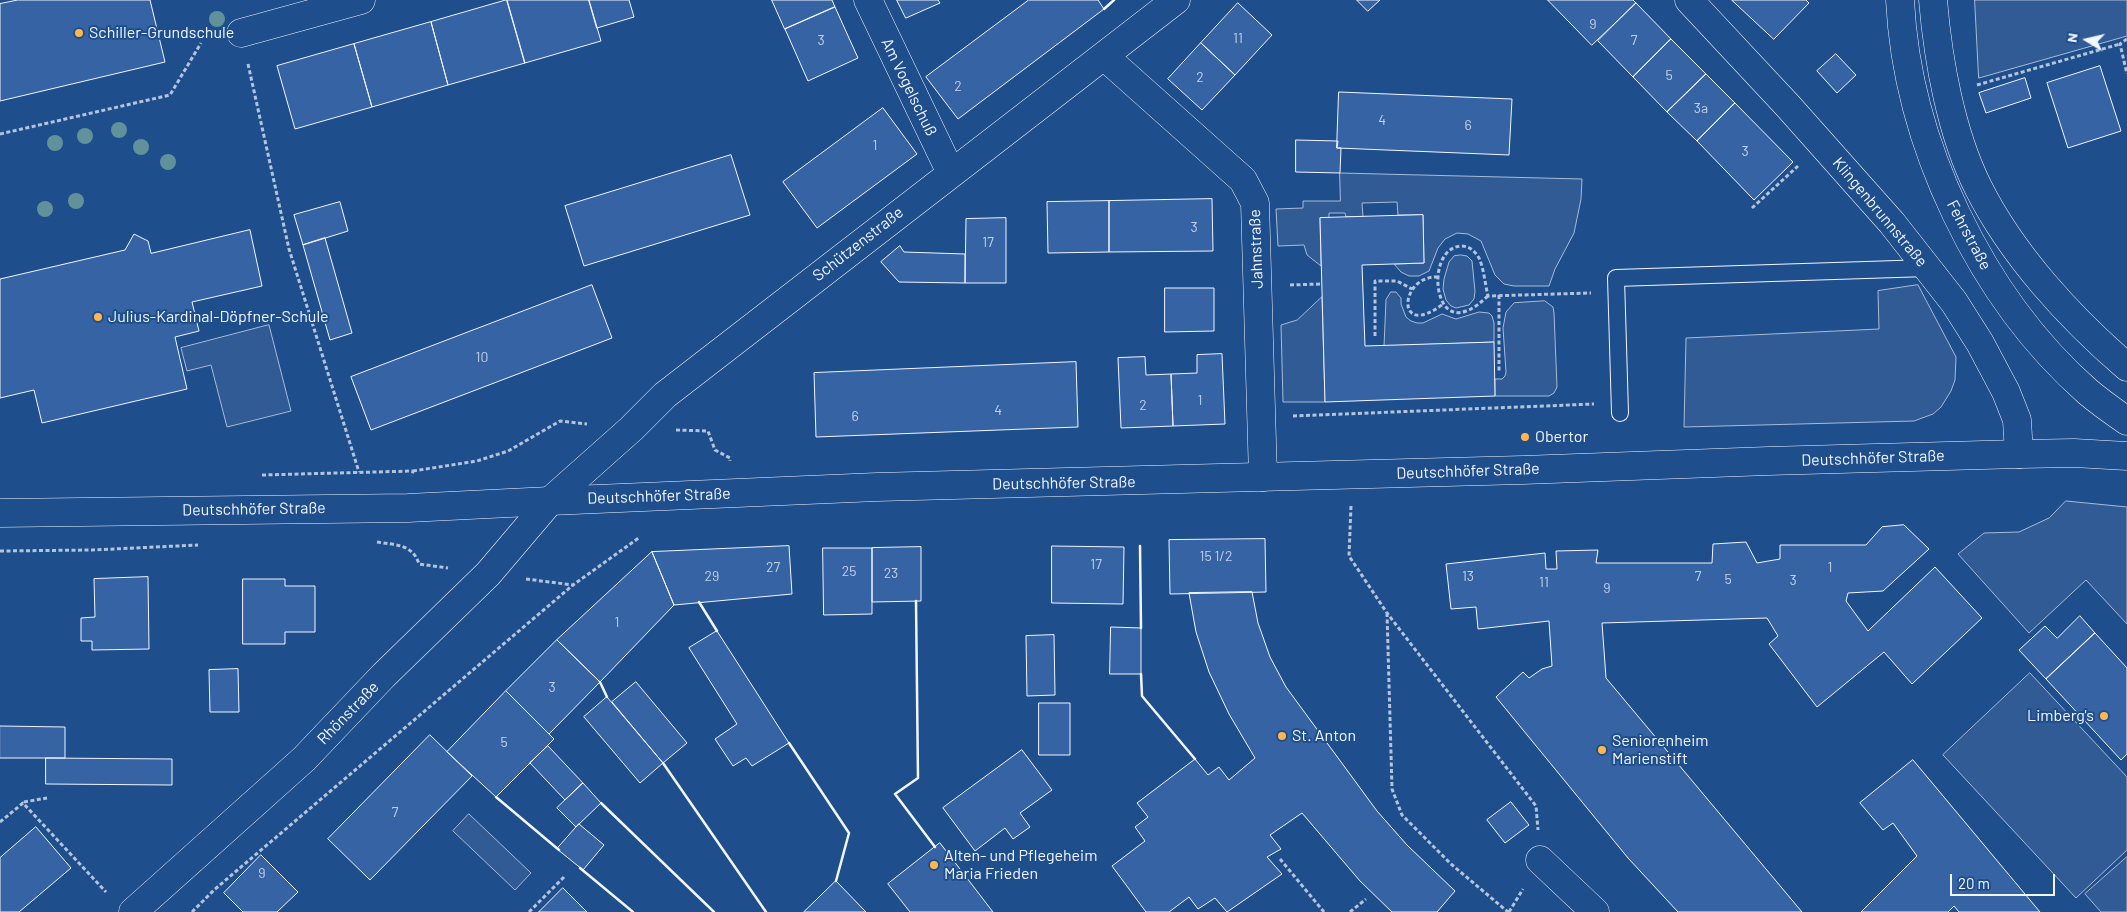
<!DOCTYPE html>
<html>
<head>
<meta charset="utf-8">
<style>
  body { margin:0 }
  #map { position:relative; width:2127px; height:912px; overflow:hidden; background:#1f4e8c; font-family:Barlow,sans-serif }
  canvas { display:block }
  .north { position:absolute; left:2062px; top:15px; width:50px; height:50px; -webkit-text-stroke:4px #1f4e8c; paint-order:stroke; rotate:279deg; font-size:14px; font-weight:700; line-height:20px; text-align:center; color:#f2f6ff }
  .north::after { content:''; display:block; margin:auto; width:18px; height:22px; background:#f2f6ff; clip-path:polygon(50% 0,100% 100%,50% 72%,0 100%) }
  .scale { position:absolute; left:1950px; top:874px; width:105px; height:22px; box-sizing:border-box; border:2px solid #f2f6ff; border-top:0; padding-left:6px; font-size:15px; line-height:18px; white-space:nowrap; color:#f2f6ff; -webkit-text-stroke:4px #1f4e8c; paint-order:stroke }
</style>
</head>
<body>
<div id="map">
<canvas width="2127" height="912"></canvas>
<div class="north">N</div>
<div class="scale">20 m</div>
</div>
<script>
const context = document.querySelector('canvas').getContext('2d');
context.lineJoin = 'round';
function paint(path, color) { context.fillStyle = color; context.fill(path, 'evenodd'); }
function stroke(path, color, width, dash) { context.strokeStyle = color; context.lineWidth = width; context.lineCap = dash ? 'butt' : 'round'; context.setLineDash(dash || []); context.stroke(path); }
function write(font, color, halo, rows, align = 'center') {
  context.font = font + ' Barlow,sans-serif'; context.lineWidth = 4; context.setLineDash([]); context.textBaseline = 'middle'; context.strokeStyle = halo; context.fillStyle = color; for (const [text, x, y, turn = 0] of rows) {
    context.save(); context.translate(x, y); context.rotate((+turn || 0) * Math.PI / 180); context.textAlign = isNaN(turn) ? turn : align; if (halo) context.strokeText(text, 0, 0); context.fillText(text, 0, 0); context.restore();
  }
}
const built = new Path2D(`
  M1975,0H2127V36L1979,78Z
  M1340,173L1582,179L1581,199L1574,233L1555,269L1549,286H1514L1504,284L1495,275L1481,241L1468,234L1457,233L1445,239L1438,248L1429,271L1419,276H1409L1401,272L1394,264L1424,263L1423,215H1398L1397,202L1362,203L1363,217H1346L1345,213H1329V218H1320L1321,266L1307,255L1304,245L1278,246L1276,209L1303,208V201H1340Z
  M1461,255L1467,256L1472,261L1475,291L1474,299L1469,305L1456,308L1451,306L1446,300L1443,289L1444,279L1449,262L1454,256Z
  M1918,285L1956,357L1955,380L1951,391L1941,407L1933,414L1914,421L1684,427L1686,338L1879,329L1878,291Z
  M1391,292H1396L1401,298V304L1406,317L1411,321L1417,323H1423L1442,314L1456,319L1479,312L1489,313L1492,316L1494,323V342L1384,346L1386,300Z
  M1322,297L1325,402H1283L1281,325L1297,320Z
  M1545,301L1553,307L1554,313L1557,387L1554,393L1549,396H1495V379H1502L1505,376L1506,372L1503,328L1506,312L1514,303Z
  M269,325L291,411L227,427L211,365L187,371L181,348Z
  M2066,501L2127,507V624L2086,580L2029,633L1958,554L1984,533L2019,532L2049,518Z
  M2030,673L2127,777V850L2076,898L1943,755Z
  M469,814L531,873L515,890L453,831Z
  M2127,857V912H2101L2085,894Z`);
paint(built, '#305b95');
stroke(built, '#a8bbd7', 1);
const building = new Path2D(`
  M18,0H150L165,62L0,101V4Z
  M507,0H589L601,41L525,63Z
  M507,0L525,63L448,85L431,22Z
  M589,0H629L634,17L597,28Z
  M772,0H832L835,7L785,29Z
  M897,0H938L940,3L906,18Z
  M1029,0H1098L1104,9L958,119L926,77Z
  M1357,0H1380L1368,11Z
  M1548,0H1633L1636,3L1592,45Z
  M1732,0H1806L1809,3L1774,39Z
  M1238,3L1272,35L1235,75L1201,43Z
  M1636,3L1671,39L1633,77L1598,41Z
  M835,7L858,58L808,81L785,29Z
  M431,22L448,85L372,107L354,44Z
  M1671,39L1706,74L1667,112L1633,77Z
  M1201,43L1235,75L1202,110L1168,79Z
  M354,44L372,107L295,129L277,66Z
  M1836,54L1856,75L1837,93L1817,71Z
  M2100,66L2121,131L2068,148L2047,83Z
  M1706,74L1735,103L1697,141L1667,112Z
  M2025,78L2031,98L1986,113L1979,93Z
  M1339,92L1512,99L1509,155L1337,148Z
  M1735,103L1793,162L1754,200L1697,141Z
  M883,108L917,154L817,228L783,182Z
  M1296,140L1338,141L1337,148H1341L1340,173L1296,172Z
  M731,155L750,215L584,266L565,206Z
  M1212,199L1213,251L1109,252V201Z
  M1109,201V252L1048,253L1047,202Z
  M340,202L348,231L303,245L294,215Z
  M1423,215L1424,263L1362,265L1365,346L1494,342L1495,396L1325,402L1320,218Z
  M1006,218V283H965L966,219Z
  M250,230L262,286L192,302L199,331L175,337L187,389L42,423L34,390L0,398V279L125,250L134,234L148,241L151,253Z
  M325,238L352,333L330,340L303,245Z
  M900,246L904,252L965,254V283L899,282L881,262Z
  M592,285L612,338L371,430L351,377Z
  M1165,288H1214V331L1165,332Z
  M1222,354L1225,424L1173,426L1171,374L1197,373V355Z
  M1145,357L1146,375L1171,374L1173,426L1121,428L1118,358Z
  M1076,362L1078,427L816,437L814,373Z
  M1904,525L1929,549L1883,591L1848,593L1846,601L1868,631L1935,567L1982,618L1912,684L1884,652L1817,707L1769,644L1778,636L1767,618L1602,623L1606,678L1802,912H1678L1628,858L1496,697L1523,672L1529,678L1542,669L1552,666L1549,621L1478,629L1476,607L1451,609L1446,564L1545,553L1546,569H1557L1556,551L1598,550L1596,563H1712L1713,544L1746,542L1757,563L1780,559V545H1866L1882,527Z
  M1265,539L1266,592L1170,594L1169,540Z
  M789,546L792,594L674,605L652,552Z
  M1052,546L1124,547L1123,604L1052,603Z
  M921,547V601L872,602V548Z
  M823,548H872V614L824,615Z
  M652,552L674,605L600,682L557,640Z
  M148,577L149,649L92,650V641H81V618L95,617L94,579Z
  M243,579H285V586H315V632H285V644H243Z
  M1252,592L1258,623L1270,657L1286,687L1377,811L1407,845L1455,891L1437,912H1392L1360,881L1302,813L1270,835L1281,849L1267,857L1282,874L1227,912L1215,898L1198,909L1189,897L1169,912H1146L1112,866L1145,841L1135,827L1148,817L1137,803L1195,759L1208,775L1219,767L1229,780L1255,758L1229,714L1209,672L1196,632L1189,593Z
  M2080,616L2095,633L2046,679L2019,650L2045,626L2057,638Z
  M1111,627L1141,628V674H1110Z
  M717,631L789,743L752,766L746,758L733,766L715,739L737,724L689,648Z
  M2095,633L2127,668V754L2121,760L2046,679Z
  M1054,635L1055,695L1027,696L1026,636Z
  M557,640L600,682L549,734L506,691Z
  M238,669L239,712H210L209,670Z
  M636,682L687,743L663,763L612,702Z
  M506,691L554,739L496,797L447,752Z
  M607,697L663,763L640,783L584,717Z
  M1039,703H1070V755H1039Z
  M0,726L65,727V758H0Z
  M430,735L472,776L370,880L328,839Z
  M548,746L583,783L565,800L530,763Z
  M1022,750L1052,790L1020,813L1030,827L1013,839L1005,828L975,851L943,808Z
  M46,758L172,759V785L46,784Z
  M1913,760L2040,912H1959L1954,906L1948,912H1861L1917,856L1893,823L1883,830L1860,803Z
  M583,783L601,803L576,827L557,808Z
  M1511,802L1529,825L1505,843L1487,820Z
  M579,824L604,845L583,870L557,849Z
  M36,827L71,868L19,912H0V858Z
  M940,843L993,912H910L888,884Z
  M261,855L298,892L277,912H243L224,893Z
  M836,881L866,912H804Z
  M563,888L587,912H539Z`);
paint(building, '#3563a3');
stroke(building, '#f2f6ff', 1);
const lane = new Path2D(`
  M1620,413L1616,278L1928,268`);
const street = new Path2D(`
  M868,0L951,173
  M1689,0L1788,106L1892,223L1954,302L1980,343L2006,392L2017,420L2019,454
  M241,33L361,0
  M1104,56L1243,180L1255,203L1263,477
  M550,501L631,429L665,395L1176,0
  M1540,860L1595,912`);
const secondary = new Path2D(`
  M1900,0C1907,142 1980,297 2088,392C2100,402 2114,412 2127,421
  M1933,0C1938,60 1951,133 1978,187C2012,255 2070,318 2127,367
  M0,513L408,508L550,501`);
const primary = new Path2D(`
  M133,912L304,759L384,675L488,574L550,501L877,487L1523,470L1768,461L2019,454L2074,453L2127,456`);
stroke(lane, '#f2f6ff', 18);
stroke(street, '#f2f6ff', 29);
stroke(secondary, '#f2f6ff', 29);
stroke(primary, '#f2f6ff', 29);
stroke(new Path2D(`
  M2127,39L2120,44L2127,74
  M248,64L289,249L359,472
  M1977,85L2120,44
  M0,134L170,95L201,43
  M1752,208L1798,166
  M1438,277C1399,275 1395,341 1443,304
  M1290,285L1321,284
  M1499,295V371
  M1488,296C1481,302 1475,308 1466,311C1432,325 1427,248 1461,246C1469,246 1475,251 1479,258C1484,269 1485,284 1488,296L1591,293
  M1375,336V281H1397L1412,289
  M1293,416L1594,404
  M676,430L708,431L715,450L730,458V461
  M413,471L477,461L508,451L560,421L587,424
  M262,475L413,471L412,476
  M1351,506L1349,556L1387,613L1536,806L1538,830
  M377,542C395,545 413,544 419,564L448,568
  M0,551L92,550L198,545
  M526,579L573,585L640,537
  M1387,613L1392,789L1402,815L1451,864L1508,912
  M24,802L47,798
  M0,822L23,803L106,892
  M1280,859L1324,912
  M192,912L214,890L573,585
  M529,912L565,876
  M1350,912L1366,899
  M1509,912L1523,889`), '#b3c4dc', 3, [4, 2.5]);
stroke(lane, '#1f4e8c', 16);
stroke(street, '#1f4e8c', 28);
stroke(secondary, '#1f4e8c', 28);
stroke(primary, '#1f4e8c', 28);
stroke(new Path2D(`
  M1104,9L1114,0
  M1140,546L1141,628
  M916,601L918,778L895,794L935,847
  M699,602L717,631
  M1141,674L1142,696L1195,759
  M600,682L607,697
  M789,743L849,833L836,881
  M663,763L766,912
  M496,797L559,850
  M601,803L714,912
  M580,868L633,912`), '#f2f6ff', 2.5);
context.fillStyle = '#61919a';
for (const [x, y] of [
  [217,19],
  [119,130],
  [85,136],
  [55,143],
  [141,147],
  [168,162],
  [76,201],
  [45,209]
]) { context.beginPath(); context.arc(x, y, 8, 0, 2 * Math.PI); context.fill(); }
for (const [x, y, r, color] of [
  [79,33,5,"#ffb74d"],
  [98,317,5,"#ffb74d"],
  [1525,437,5,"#ffb74d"],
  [2104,716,5,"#ffb74d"],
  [1282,736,5,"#ffb74d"],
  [1602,750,5,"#ffb74d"],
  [934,865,5,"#ffb74d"]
]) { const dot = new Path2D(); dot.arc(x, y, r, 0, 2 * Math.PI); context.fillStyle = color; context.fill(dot); stroke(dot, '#1f4e8c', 2); }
write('14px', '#c3d1e8', null, [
  ["9",1593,24],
  ["11",1238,38],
  ["3",821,40],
  ["7",1634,40],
  ["5",1669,75],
  ["2",1200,77],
  ["2",958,86],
  ["3a",1701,108],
  ["4",1382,120],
  ["6",1468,125],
  ["1",875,145],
  ["3",1745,151],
  ["3",1194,227],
  ["17",988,242],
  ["10",482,357],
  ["1",1200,400],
  ["2",1143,405],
  ["4",998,410],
  ["6",855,416],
  ["15 1/2",1216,556],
  ["17",1096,564],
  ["27",773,567],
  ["1",1830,567],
  ["25",849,571],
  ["23",891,573],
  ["29",712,576],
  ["13",1468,576],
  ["7",1698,576],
  ["5",1728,579],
  ["3",1793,580],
  ["11",1544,582],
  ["9",1607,588],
  ["1",617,622],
  ["3",552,687],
  ["5",504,742],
  ["7",395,812],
  ["9",262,873]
]);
write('16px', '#f2f6ff', '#1f4e8c', [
  ["Schiller-Grundschule",89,33],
  ["Julius-Kardinal-Döpfner-Schule",108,317],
  ["Obertor",1535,437],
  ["Limberg's",2094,716,"right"],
  ["St. Anton",1292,736],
  ["Seniorenheim",1612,741],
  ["Marienstift",1612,759],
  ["Alten- und Pflegeheim",944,856],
  ["Maria Frieden",944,874]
], 'left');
write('16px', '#f2f6ff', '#1f4e8c', [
  ["Am Vogelschuß",909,87,64],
  ["Klingenbrunnstraße",1880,212,50],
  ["Fehrstraße",1969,235,62],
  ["Schützenstraße",858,244,-38],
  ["Jahnstraße",1256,249,-92],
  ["Deutschhöfer Straße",1873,458,-2],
  ["Deutschhöfer Straße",1468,471,-2],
  ["Deutschhöfer Straße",1064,483,-1],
  ["Deutschhöfer Straße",659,496,-2],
  ["Deutschhöfer Straße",254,509,-1],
  ["Rhönstraße",348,713,-46]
]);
</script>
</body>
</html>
